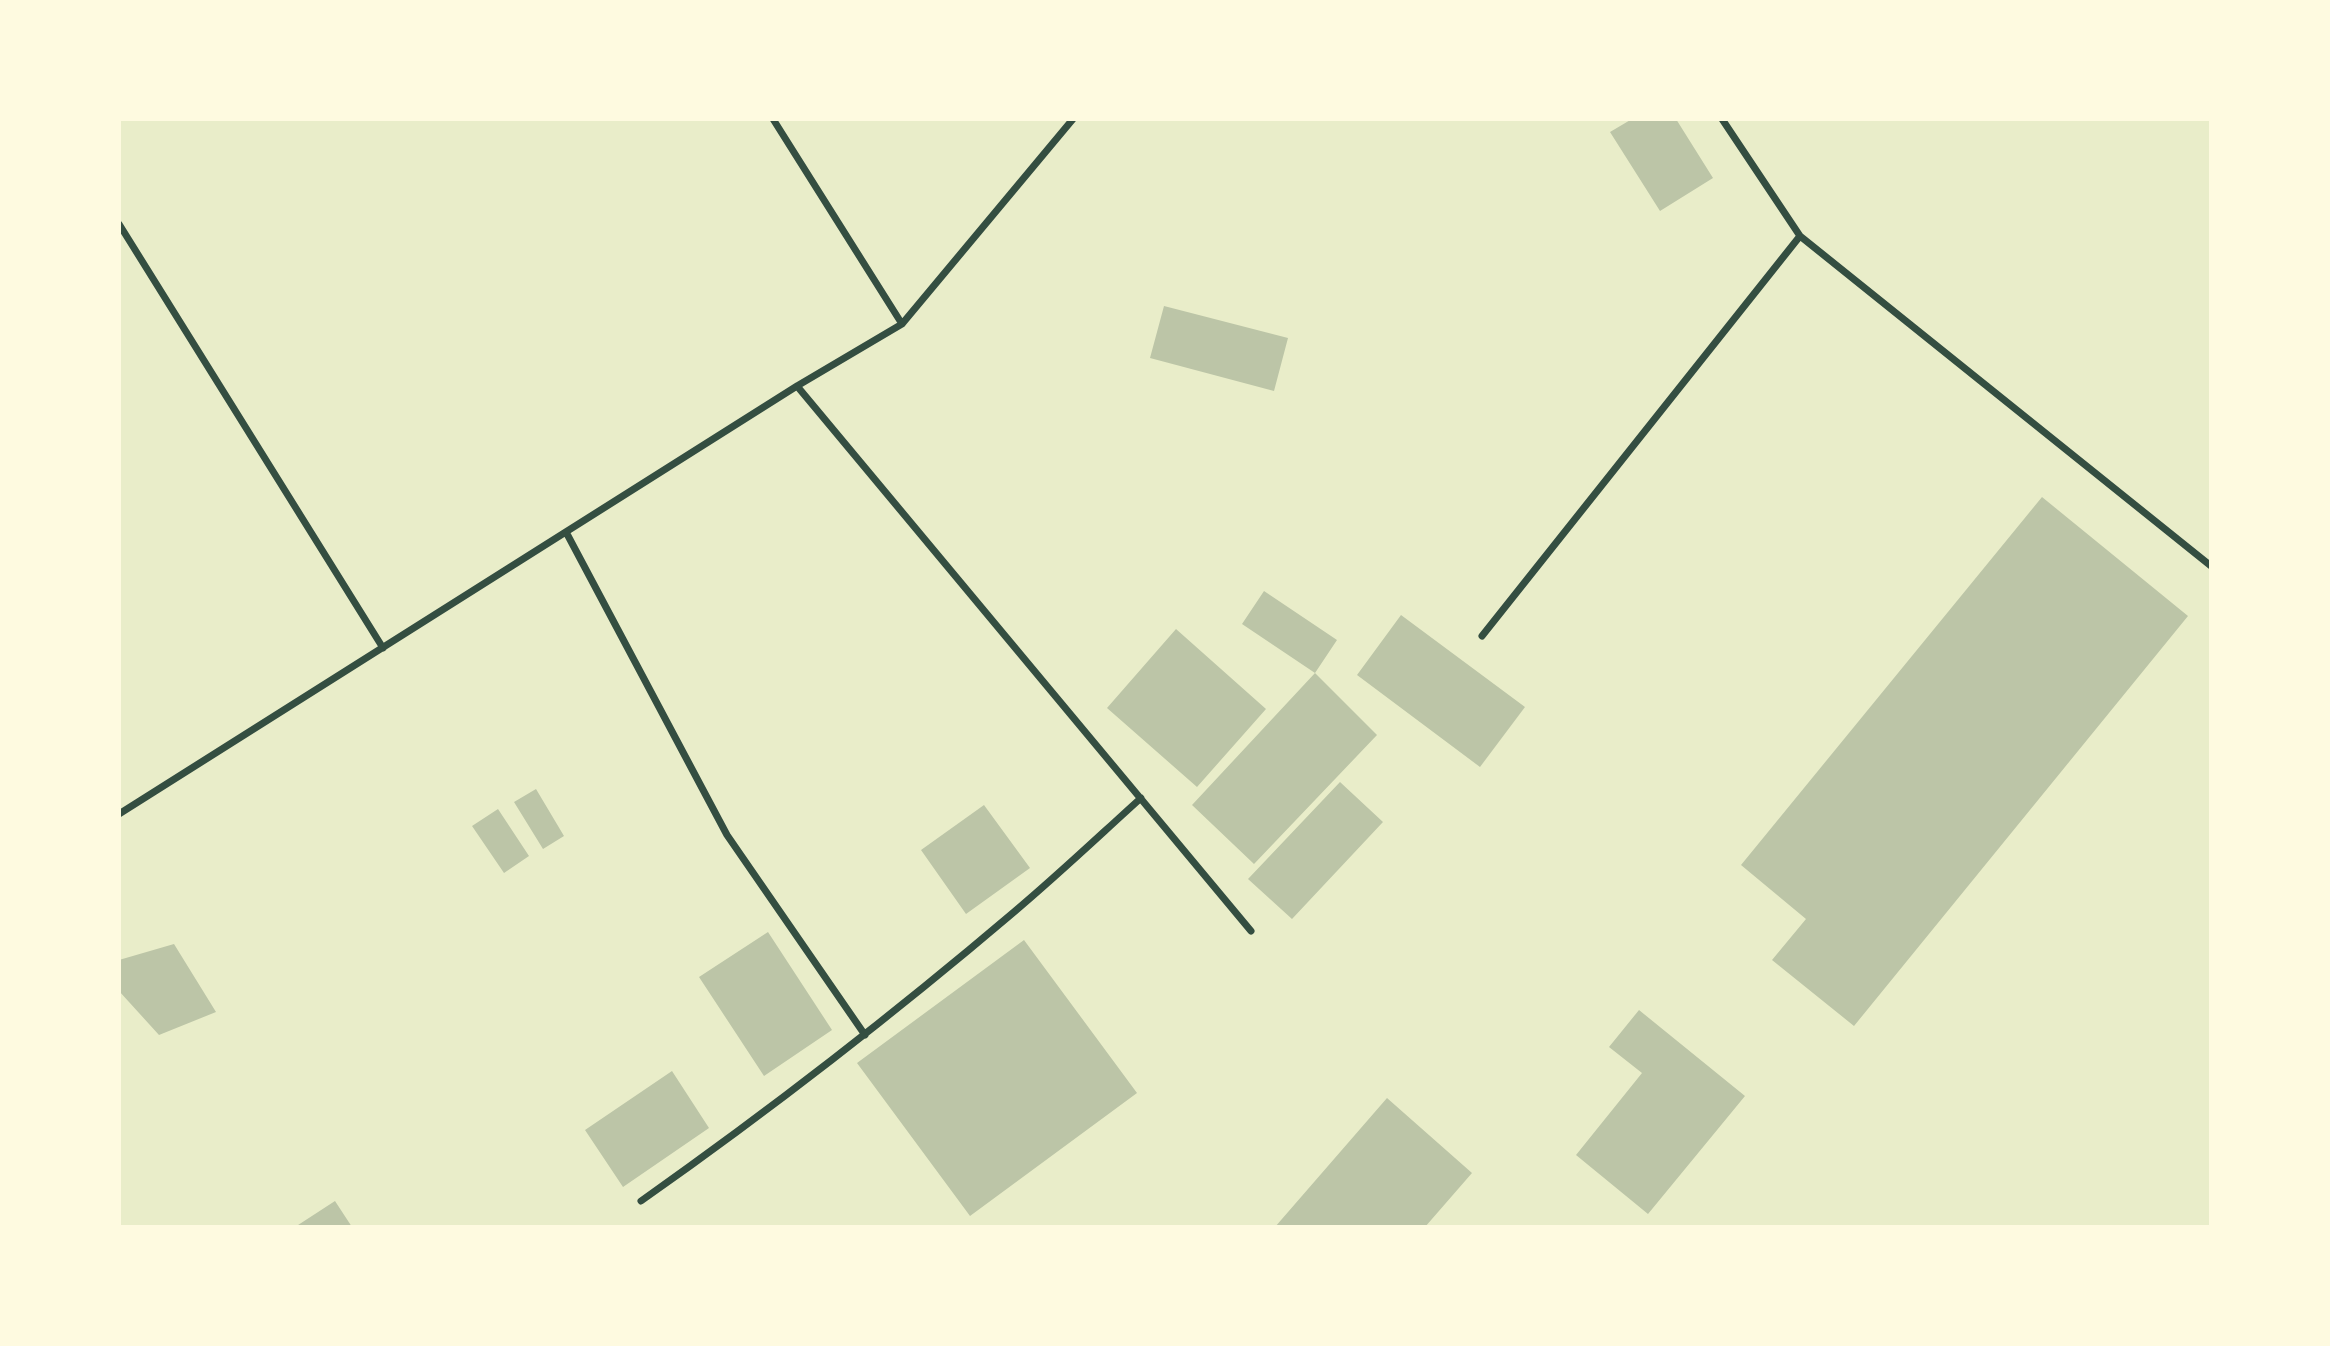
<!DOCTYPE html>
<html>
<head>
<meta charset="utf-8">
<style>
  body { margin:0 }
  #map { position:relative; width:2330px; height:1346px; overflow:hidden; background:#e9edc9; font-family:"Asap Condensed",sans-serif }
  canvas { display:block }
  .frame { position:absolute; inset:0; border:121px solid #fefae0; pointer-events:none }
</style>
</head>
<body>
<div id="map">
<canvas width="2330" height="1346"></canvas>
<div class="frame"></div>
</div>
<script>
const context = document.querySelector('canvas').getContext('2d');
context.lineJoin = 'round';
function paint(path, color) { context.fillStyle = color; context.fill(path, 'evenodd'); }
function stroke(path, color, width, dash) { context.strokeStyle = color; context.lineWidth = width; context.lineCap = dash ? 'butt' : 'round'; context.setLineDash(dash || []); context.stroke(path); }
paint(new Path2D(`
  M1632,119H1676L1713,178L1660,211L1610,132Z
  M1164,306L1288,338L1274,391L1150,358Z
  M2042,497L2188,616L1854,1026L1772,960L1806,919L1741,865Z
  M1264,591L1337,640L1315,673L1242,624Z
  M1401,615L1525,707L1480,767L1357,675Z
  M1176,629L1266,709L1197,787L1107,708Z
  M1315,673L1377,735L1254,864L1192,805Z
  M1340,782L1383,822L1292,919L1248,879Z
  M536,789L564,836L543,849L514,802Z
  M984,805L1030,868L966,914L921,850Z
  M498,809L529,856L504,873L472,826Z
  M768,932L832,1030L764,1076L699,977Z
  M1024,940L1137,1093L970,1216L857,1063Z
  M174,944L216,1012L159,1035L119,991V960Z
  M1639,1010L1745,1096L1648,1214L1576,1155L1642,1073L1609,1047Z
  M672,1071L709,1128L623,1187L585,1130Z
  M1387,1098L1472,1173L1425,1227H1275Z
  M335,1201L352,1227H295Z`), '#bcc5a7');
stroke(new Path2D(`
  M773,119L902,324
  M1722,119L1800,236L2211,566
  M119,224L383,648
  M797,386L1251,931
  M566,532L727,835L865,1035
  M1482,636L1800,236
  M119,814L797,386L902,324L1073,119
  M641,1201C770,1110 894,1014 1014,912C1058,875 1099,836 1141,798`), '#344e41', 7);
</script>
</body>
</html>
